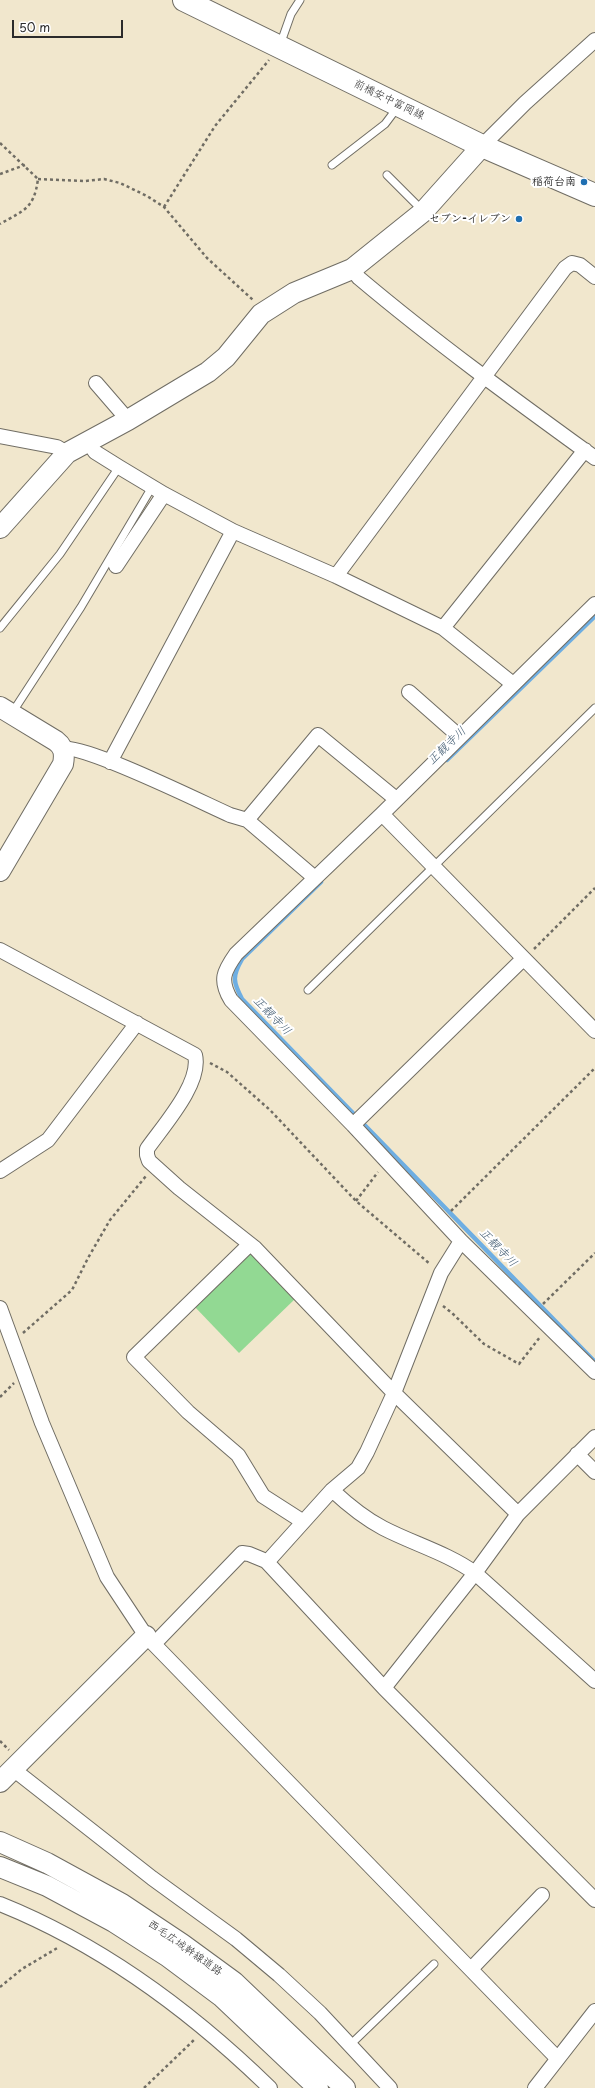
<!DOCTYPE html>
<html>
<head>
<meta charset="utf-8">
<style>
  body { margin:0 }
  #map { position:relative; width:595px; height:2088px; overflow:hidden; background:#f1e7cd; font-family:"Playpen Sans",sans-serif }
  canvas { display:block }
  .scale { position:absolute; left:12px; top:20px; width:111px; height:18px; box-sizing:border-box; border:2px solid #2b2b2b; border-top:0; padding-left:5px; font-size:12px; line-height:14px; white-space:nowrap; color:#2b2b2b; -webkit-text-stroke:3px #fff; paint-order:stroke }
</style>
</head>
<body>
<div id="map">
<canvas width="595" height="2088"></canvas>
<div class="scale">50 m</div>
</div>
<script>
const context = document.querySelector('canvas').getContext('2d');
context.lineJoin = 'round';
function paint(path, color) { context.fillStyle = color; context.fill(path, 'evenodd'); }
function stroke(path, color, width, dash) { context.strokeStyle = color; context.lineWidth = width; context.lineCap = dash ? 'butt' : 'round'; context.setLineDash(dash || []); context.stroke(path); }
function write(font, color, halo, rows, align = 'center') {
  context.font = font + ' "Playpen Sans","Klee One",sans-serif'; context.lineWidth = 4; context.setLineDash([]); context.textBaseline = 'middle'; context.strokeStyle = halo; context.fillStyle = color; for (const [text, x, y, turn = 0] of rows) {
    context.save(); context.translate(x, y); context.rotate((+turn || 0) * Math.PI / 180); context.textAlign = isNaN(turn) ? turn : align; if (halo) context.strokeText(text, 0, 0); context.fillText(text, 0, 0); context.restore();
  }
}
paint(new Path2D(`
  M246,1254H252L295,1299L239,1353L194,1306Z`), '#92d993');
stroke(new Path2D(`
  M447,760L595,616
  M321,882L242,959C232,976 233,982 242,999L595,1362`), '#6eaee2', 4.5);
const lane = new Path2D(`
  M280,45L291,14L300,0
  M332,165L385,124L397,108
  M387,175L422,210
  M0,628L60,554L119,467
  M12,713L81,607L152,487
  M308,990L595,708
  M350,2045L434,1964`);
const street = new Path2D(`
  M482,146L525,103L595,40
  M352,269L359,278C435,342 515,400 595,458
  M96,383L128,420
  M0,436L57,447L67,453
  M88,442L95,452L119,467L164,494L233,531L336,576L443,628L513,684
  M116,566L164,494
  M336,576L565,268L572,263L580,265L595,277
  M595,604L382,814L236,954C224,971 219,980 231,1000L353,1125L461,1241L595,1372
  M443,628L585,450
  M409,692L460,737
  M63,749C84,744 203,803 230,815L247,820L315,878
  M110,762L233,531
  M382,814L595,1031
  M247,820L318,735L396,799
  M0,950L195,1055C202,1083 163,1126 147,1149V1155L149,1161L179,1188L255,1248L394,1393L518,1514L475,1573L595,1681
  M353,1125L523,959
  M0,1171L48,1140L137,1023
  M250,1244L134,1357L188,1412L238,1455L263,1496L302,1521
  M0,1308L42,1423L107,1577L146,1636L557,2058
  M577,1454L595,1472
  M332,1490C347,1504 364,1518 383,1528C414,1544 447,1553 475,1573L384,1688L595,1900
  M518,1514L595,1437
  M266,1561L384,1688
  M154,1644L242,1553L249,1554L266,1561L269,1560L332,1490L358,1468L367,1452L394,1393L441,1273L461,1241
  M13,1769L152,1878L236,1939L279,1975L320,2013L390,2088
  M0,1904C102,1945 192,2012 270,2088
  M472,1968L542,1895
  M535,2088L595,2011`);
const secondary = new Path2D(`
  M0,528L67,453L128,420L208,372L226,357L261,314L294,293L352,269L423,212L482,146
  M0,707L56,741C64,747 65,754 63,764L0,871
  M0,1782L146,1636
  M0,1842L47,1863L122,1904L182,1944L234,1982L345,2088
  M0,1867L47,1886L114,1922L167,1956L222,1997L318,2088`);
const primary = new Path2D(`
  M184,0L482,146L595,195`);
stroke(lane, '#706d64', 9);
stroke(street, '#706d64', 16);
stroke(secondary, '#706d64', 22);
stroke(primary, '#706d64', 24);
stroke(new Path2D(`
  M0,143L38,179C34,209 24,210 0,224
  M0,174L25,165
  M38,179L85,181L104,179L120,183L147,196L164,207L207,258L253,300
  M164,207L215,126L269,60
  M534,949L595,888
  M210,1063L227,1072L270,1110L356,1201L430,1264
  M356,1201L378,1172
  M451,1211L595,1068
  M543,1304L595,1253
  M443,1306L452,1313L484,1344L519,1364L540,1337
  M23,1333L72,1290L88,1258L110,1220L146,1176
  M0,1397L14,1383
  M0,1741L9,1750
  M0,1987L22,1969L59,1947
  M144,2088L195,2039`), '#706d64', 2.5, [3, 3]);
stroke(lane, '#fff', 7);
stroke(street, '#fff', 14);
stroke(secondary, '#fff', 20);
stroke(primary, '#fff', 22);
for (const [x, y, r, color] of [
  [584,182,4,"#1f6fb2"],
  [519,219,4,"#1f6fb2"]
]) { const dot = new Path2D(); dot.arc(x, y, r, 0, 2 * Math.PI); context.fillStyle = color; context.fill(dot); stroke(dot, '#fff', 1.5); }
write('11px', '#2b2b2b', '#fff', [
  ["前橋安中富岡線",389,100,26],
  ["西毛広域幹線道路",185,1948,35]
]);
write('bold 11px', '#2b2b2b', '#fff', [
  ["稲荷台南",576,182],
  ["セブン-イレブン",511,219]
], 'right');
write('italic 12px', '#465f74', '#fff', [
  ["正観寺川",447,746,-44],
  ["正観寺川",272,1016,46],
  ["正観寺川",498,1248,46]
]);
</script>
</body>
</html>
